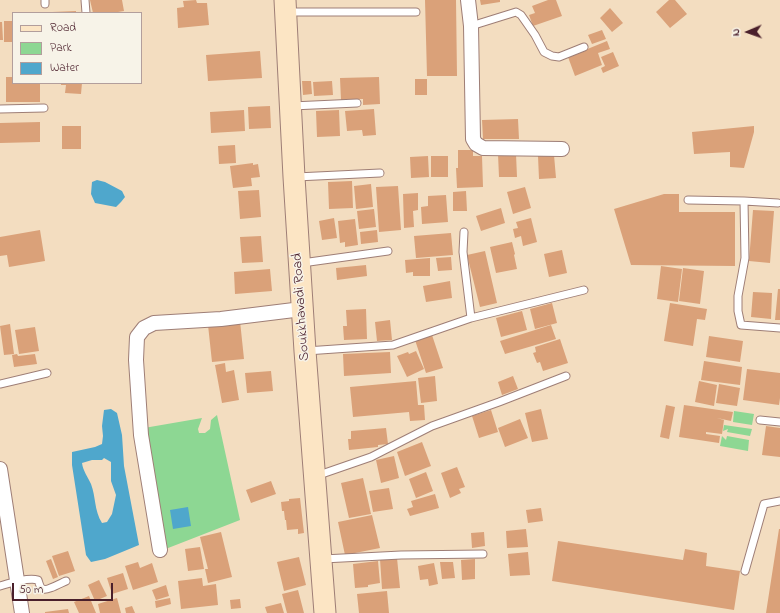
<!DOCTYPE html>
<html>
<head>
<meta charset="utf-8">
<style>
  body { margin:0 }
  #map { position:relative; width:780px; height:613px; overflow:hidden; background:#f3ddc0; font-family:"Indie Flower",sans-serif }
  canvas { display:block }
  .legend { position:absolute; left:12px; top:12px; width:130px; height:72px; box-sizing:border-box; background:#f7f3e8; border:1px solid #b29e9c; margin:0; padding:5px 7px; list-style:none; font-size:12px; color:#4a1f2b }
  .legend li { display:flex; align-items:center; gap:8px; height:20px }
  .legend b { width:20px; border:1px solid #b29e9c }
  .north { position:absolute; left:728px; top:12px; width:40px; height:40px; -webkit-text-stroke:3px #f7f3e8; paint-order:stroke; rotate:268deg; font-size:11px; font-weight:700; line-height:16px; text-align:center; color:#4a1f2b }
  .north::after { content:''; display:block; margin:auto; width:14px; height:18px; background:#4a1f2b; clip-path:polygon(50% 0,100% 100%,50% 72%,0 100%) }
  .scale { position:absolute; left:12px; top:583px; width:101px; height:18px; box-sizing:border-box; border:2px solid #4a1f2b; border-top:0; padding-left:5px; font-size:12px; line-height:14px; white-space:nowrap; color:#4a1f2b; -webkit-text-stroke:3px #f7f3e8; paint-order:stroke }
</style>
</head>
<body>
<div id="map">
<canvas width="780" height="613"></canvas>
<ul class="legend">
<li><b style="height:5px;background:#fce5c4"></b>Road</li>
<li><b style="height:11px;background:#8dd793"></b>Park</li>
<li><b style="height:11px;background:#4fa7cc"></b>Water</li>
</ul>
<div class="north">N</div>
<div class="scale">50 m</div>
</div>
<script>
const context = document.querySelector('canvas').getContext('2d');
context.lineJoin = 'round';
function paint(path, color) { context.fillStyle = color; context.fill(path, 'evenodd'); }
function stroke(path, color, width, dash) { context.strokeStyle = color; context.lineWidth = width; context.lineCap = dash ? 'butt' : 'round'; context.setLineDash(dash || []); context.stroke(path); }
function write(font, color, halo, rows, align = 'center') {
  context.font = font + ' "Indie Flower",sans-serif'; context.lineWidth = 3; context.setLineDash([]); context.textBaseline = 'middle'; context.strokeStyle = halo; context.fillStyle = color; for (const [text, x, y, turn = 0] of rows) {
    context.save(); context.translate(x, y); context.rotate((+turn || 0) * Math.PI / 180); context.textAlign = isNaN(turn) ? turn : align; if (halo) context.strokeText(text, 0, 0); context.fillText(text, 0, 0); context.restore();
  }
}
paint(new Path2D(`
  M734,411L754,414L752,425L733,422Z
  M217,415L240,520L163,550L144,428L202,418L198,429L199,433H205L210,429L211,420Z
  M724,425L752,429L750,436L727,432L728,429L723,431Z
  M722,436L726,440L727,436L749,440L748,451L720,446Z`), '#8dd793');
paint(new Path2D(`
  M97,180L105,182L122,191L125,197L121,202L116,207L95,203L91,194L92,182Z
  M111,409L117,413L122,435L124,466L139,545L105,559L91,562L86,555L72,465V452L95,447L102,444L103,436L102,426L104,410ZM104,458L111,462V481L116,495L112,514L107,522L102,523C94,510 96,497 91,484C88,477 83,471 82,463L92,460H102Z
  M188,507L191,526L173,529L170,510Z`), '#4fa7cc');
paint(new Path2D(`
  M90,0H122L124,11L112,13H93Z
  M196,0L197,3H207L209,25L178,28L177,8L184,7L183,1Z
  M425,0H456L457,76H427Z
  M480,0H500V2L481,5Z
  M548,0H556L562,16L533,26L529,15L535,13L532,6Z
  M669,0H675L687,14L670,28L656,12Z
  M610,8L623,23L612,32L600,18Z
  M76,11V13H52V12Z
  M4,21H13V42H4Z
  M0,22H2L3,40H0Z
  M602,30L606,39L592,44L588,35Z
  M607,41L610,49L598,53L602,65L575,76L568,57Z
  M260,51L262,78L208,81L206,55Z
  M613,52L619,66L603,73L601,68L605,66L601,57Z
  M6,77H13V83H40V102H6Z
  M379,77L380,104L363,105V99L341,100L340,78Z
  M415,79H427V95H415Z
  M302,81H311L312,94L303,95Z
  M332,81L333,95L314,96L313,82Z
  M61,83H82L81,94L65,93L66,85H61Z
  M270,106L271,128L249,129L248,107Z
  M374,109L376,135L363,136L362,130L347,131L345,111Z
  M244,110L245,131L211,133L210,112Z
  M339,110L340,136L317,137L316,111Z
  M518,119L519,139H483L482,120Z
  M40,122V142L0,143V123Z
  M62,126H81V149H62Z
  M754,126V132L744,168L730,167V152L694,154L692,132Z
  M235,145L236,163L219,164L218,146Z
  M458,150H473V156H482L483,187L457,188L456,168H458Z
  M498,154H516L517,177H499Z
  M554,155L556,178L539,179L538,156Z
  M428,156L429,177L411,178L410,157Z
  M431,156H448V177H431Z
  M253,163V165L258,164L260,177L251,178L252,186L233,188L230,166Z
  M352,181L353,208L329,209L328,182Z
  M371,184L373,207L356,209L354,186Z
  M398,186L401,230L379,232L376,187Z
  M525,187L531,208L513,214L507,192Z
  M259,190L261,217L240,219L238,191Z
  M466,191L467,211H453V192Z
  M418,193V210L413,211L414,227L404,228L403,194Z
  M664,194H679V212H735V266L631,265L614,209Z
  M446,195L448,222L422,224L421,207L428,206V196Z
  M501,208L505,223L481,231L476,216Z
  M374,209L376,227L359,229L357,211Z
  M753,210L774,211L770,263L749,261Z
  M334,218L337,238L322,240L319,221Z
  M531,218L537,242L523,246L521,236L515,238L513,229L518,228L516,222Z
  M355,219L358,245L345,247V242L340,243L338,221Z
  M40,230L45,261L9,267L7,255L0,256V237Z
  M377,230L378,242L361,244L360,232Z
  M451,233L453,255L416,258L414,236Z
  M261,236L263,262L242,263L240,237Z
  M512,242L515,254L514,255L517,269L496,273L490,247Z
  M562,250L567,273L549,277L544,254Z
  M485,251L497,303L480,307L467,255Z
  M451,257L452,270L438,271L436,258Z
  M430,258V276H413V272L406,273L405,260Z
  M366,265L367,276L337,280L336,268Z
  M661,266L682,269L678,302L657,299Z
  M683,268L704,271L700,304L679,301Z
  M270,269L272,291L235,294L234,272Z
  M450,281L452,298L426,302L423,286Z
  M778,289H780V320H775Z
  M753,292L772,293L771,319L751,317Z
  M552,303L557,323L535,329L530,309Z
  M670,303L707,309L705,320L697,319L693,346L664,341Z
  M366,309L367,339L344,340L343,326H347L346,310Z
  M522,311L527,330L501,337L496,318Z
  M390,320L392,340L377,341L375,322Z
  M240,321L244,359L212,362L208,325Z
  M10,324L14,354L4,355L0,326Z
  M551,325L556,339L505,354L500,341Z
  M35,327L39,351L19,354L15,330Z
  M432,335L443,368L426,373L415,340Z
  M709,336L743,341L740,362L706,357Z
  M560,339L568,363L543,371L540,362L537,363L533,353L536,352L535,347Z
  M416,351L424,369L407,377L397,356L408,352L409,354Z
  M390,352L391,373L344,376L343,354Z
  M17,354L18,356L35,354L37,364L14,367L12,355Z
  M704,361L742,367L740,385L701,380Z
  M225,363L226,372L234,370L239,400L222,403L215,365Z
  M747,369L780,373V398L779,405L743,400Z
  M271,371L273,391L247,393L245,373Z
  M435,376L437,401L421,403L418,378Z
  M513,376L518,389L502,395L498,382Z
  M416,381L418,405H424L425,420L410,421L409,412L353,417L350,387Z
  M699,381L717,385L714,406L695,402Z
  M719,384L740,388L737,406L716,403Z
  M666,405L675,407L669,439L660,437Z
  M684,405L733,412L731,421L717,418L724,420L722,434L706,432V434L720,436L719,443L679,437Z
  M541,409L548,439L532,442L525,413Z
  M491,410L498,432L479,438L472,416Z
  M520,419L528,438L505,447L498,428Z
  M766,426L780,428V457L762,455Z
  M386,428L388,444L378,445V447L349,450L348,439H351V431Z
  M422,442L431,466L405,476L397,452Z
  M394,456L399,478L381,483L376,460Z
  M457,467L465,487L459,489L461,493L450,498L441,473Z
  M426,472L433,491L416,498L409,479Z
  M363,478L371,514L349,518L341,483Z
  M271,481L276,494L251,503L246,490Z
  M389,488L393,509L373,512L369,491Z
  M435,494L439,508L410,516L407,509L413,507L411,501Z
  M300,498L304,533L298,534V529L287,530L286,520H285L284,511H282L281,502L289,501V499Z
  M541,508L543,521L528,523L526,510Z
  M372,515L380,548L345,555L338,522Z
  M526,529L528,547L507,548L506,531Z
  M779,529H780V613H766Z
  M221,532L232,577L208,583L205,569H208L200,537Z
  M484,532L485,546L472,548L471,533Z
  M558,541L683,560L685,549L707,553L706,566L740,571L734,610L552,581Z
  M200,547L204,569L188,571L185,549Z
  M68,551L75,571L59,576L52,556Z
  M528,552L530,575L510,576L508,554Z
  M299,557L306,585L284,591L277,562Z
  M397,558L400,588L382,589L380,559Z
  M51,559L58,577L53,579L46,561Z
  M475,559V579L462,580L461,560Z
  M378,561L380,583L368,585V587L355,588L353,564Z
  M138,562L140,568L152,563L158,582L133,590L125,566Z
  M440,562H453L455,578L442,579Z
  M434,563L438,584L429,586L428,579L420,580L418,566Z
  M123,573L128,589L112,594L107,578Z
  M202,578L203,586L216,584L218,605L181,609L178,581Z
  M99,580L107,596L95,601L88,585Z
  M166,585L169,596L156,600L152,590Z
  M298,590L304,613H287L282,594Z
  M387,591L389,613H359L357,594Z
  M89,596L96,613H79L74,602Z
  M117,598L121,613H100L98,604Z
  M170,598L171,604L156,608L155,601Z
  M240,599L241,608L231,609L230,600Z
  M281,603L284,613H267L265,607Z
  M132,606L135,613H126L125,608Z
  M68,609L69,613H45V612Z`), '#daa179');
const lane = new Path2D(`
  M45,0V4
  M85,0L86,13
  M288,12H416
  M471,26L516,12L521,15L535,35L544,52L552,56L559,57L584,47
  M292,106L357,103
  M0,109L44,108
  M296,177L380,173
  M688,200L744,201L778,203
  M744,201L745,258L738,296V311L741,325L780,328
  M464,232L463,252L471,318
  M302,263L388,251
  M306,351L393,345L471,318L584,290
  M0,384L47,373
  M760,420L780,422
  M316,476L371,457L432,426L499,402L566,376
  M323,559L401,555L483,554
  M745,571L764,504L780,501
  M0,586C10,583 28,577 38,580C39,583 40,588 43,589C47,591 61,583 66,581`);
const street = new Path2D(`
  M468,0L471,26L473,139L476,144L483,148L562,149
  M0,469L22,613
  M160,550L141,435L136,360L137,337L144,328L154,323L221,319L302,309`);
const secondary = new Path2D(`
  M285,0L294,177L305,351L325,613`);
stroke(lane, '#9e7e76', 9);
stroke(street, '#9e7e76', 16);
stroke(secondary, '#9e7e76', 23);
stroke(lane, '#fff', 7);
stroke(street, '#fff', 14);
stroke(secondary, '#fce5c4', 21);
write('14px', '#4a1f2b', '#f7f3e8', [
  ["Soukkhavadi Road",302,307,-94]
]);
</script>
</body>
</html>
